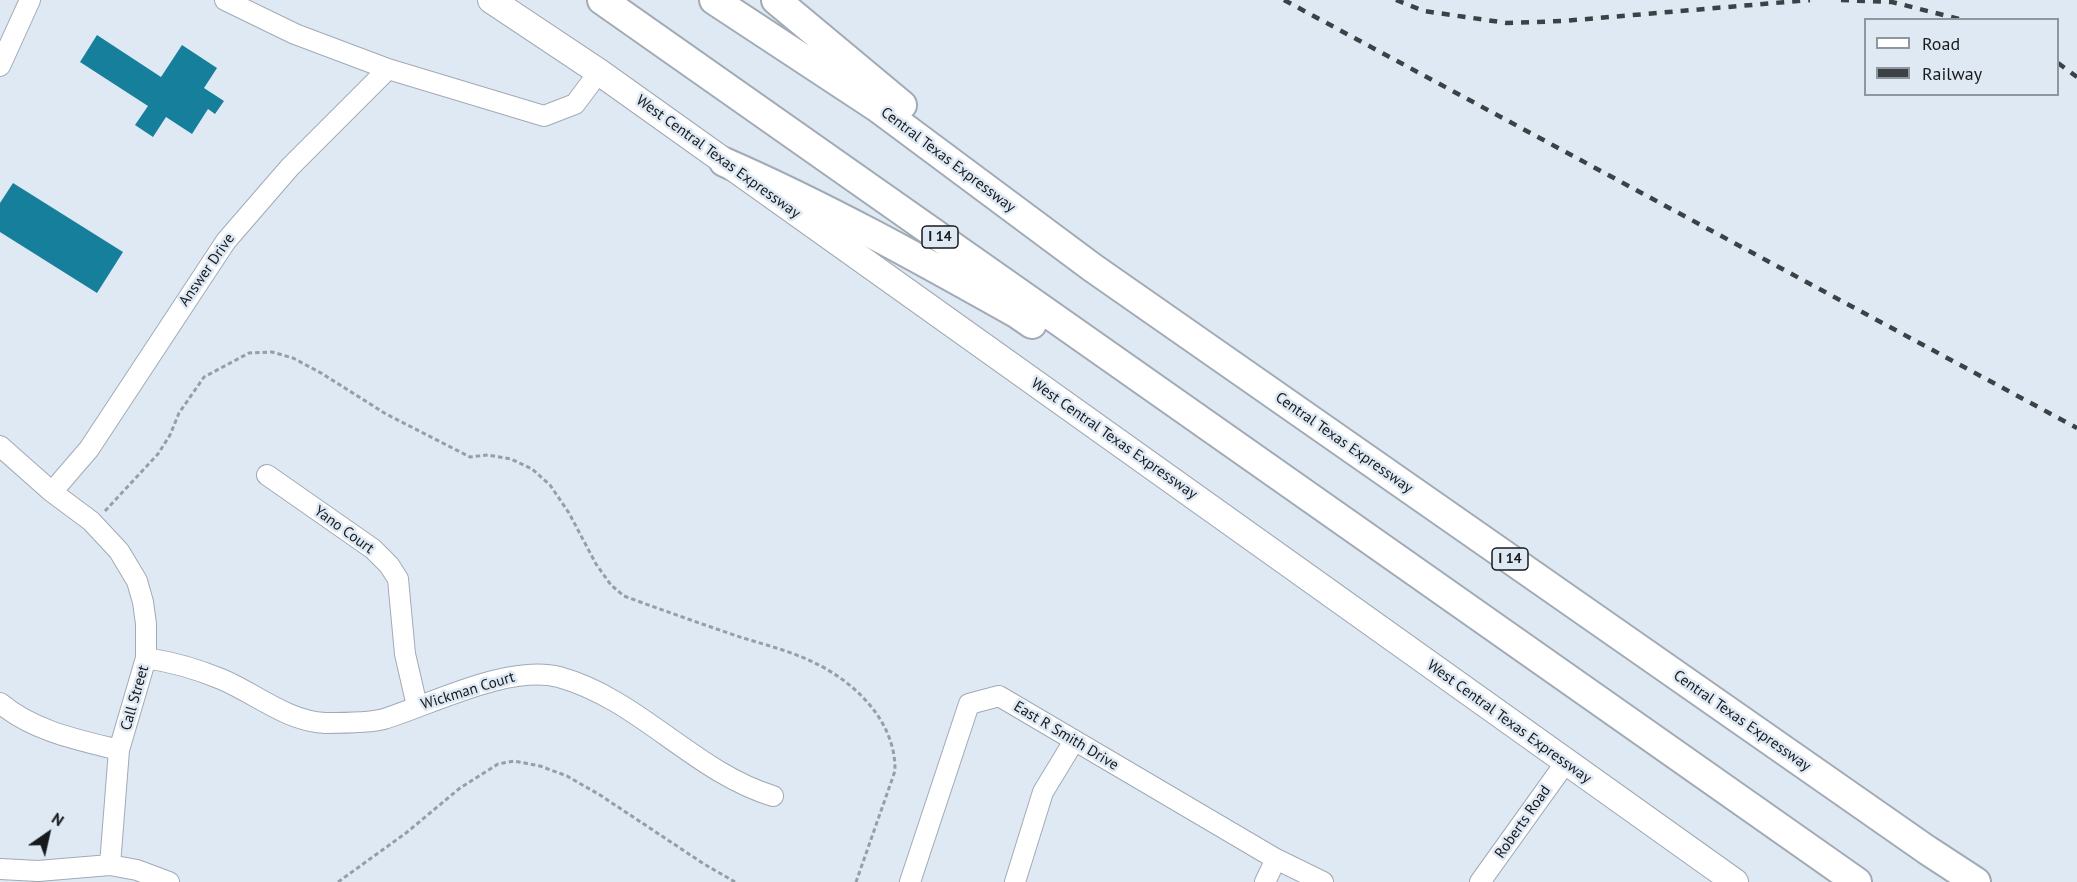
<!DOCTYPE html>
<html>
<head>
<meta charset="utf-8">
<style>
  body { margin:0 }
  #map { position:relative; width:2077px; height:882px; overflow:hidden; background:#dfe9f4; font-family:"PT Sans",sans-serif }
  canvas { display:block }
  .legend { position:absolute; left:1864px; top:18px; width:195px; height:78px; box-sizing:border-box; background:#dfe9f4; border:2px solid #8f969e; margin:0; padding:8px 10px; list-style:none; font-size:18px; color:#161a1d }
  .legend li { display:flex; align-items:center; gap:12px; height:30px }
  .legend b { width:30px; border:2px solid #8f969e }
  .north { position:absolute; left:18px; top:804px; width:60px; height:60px; -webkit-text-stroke:4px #dfe9f4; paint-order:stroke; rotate:34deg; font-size:16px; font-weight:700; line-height:24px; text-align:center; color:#161a1d }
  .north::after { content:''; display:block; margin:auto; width:21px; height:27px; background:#161a1d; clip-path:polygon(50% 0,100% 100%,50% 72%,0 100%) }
</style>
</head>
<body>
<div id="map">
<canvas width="2077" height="882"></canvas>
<ul class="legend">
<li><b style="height:8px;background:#fff"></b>Road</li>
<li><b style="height:8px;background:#3c4146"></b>Railway</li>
</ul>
<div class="north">N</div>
</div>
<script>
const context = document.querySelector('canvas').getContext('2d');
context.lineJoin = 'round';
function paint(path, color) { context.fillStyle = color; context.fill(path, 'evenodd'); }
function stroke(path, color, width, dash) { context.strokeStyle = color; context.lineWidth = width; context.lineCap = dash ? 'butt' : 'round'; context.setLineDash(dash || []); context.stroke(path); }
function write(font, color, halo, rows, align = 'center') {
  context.font = font + ' "PT Sans",sans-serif'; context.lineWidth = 5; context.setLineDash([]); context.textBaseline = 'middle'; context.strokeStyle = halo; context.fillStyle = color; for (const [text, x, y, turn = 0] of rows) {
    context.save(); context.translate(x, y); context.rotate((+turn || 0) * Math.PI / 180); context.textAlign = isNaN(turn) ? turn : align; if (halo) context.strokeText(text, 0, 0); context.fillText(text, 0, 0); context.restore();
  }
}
paint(new Path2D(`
  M97,35L161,77L182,45L217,68L204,88L224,101L215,114L208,109L192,134L166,117L153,137L135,125L148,106L80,62Z
  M13,183L123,252L97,293L0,232V203Z`), '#167f9b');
const minor = new Path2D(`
  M225,0L295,34L388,69L544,116L575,104L599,72
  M0,66L30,0
  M0,446L52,492L91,521L119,551L137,581L143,602L146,624V658L119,750L110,865
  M267,475L373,549L389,565L398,579L405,654L417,706
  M52,492L89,449L226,241L290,167L388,69
  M146,658C172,662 197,669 221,679C255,693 286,721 325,723C340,723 370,723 384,719C432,704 509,664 559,677C639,699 694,772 773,796
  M0,703C33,731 78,740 119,750
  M0,869L38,871L110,865L137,870L169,882
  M910,882L969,704L999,696L1276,859L1323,882
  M1015,882L1043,792L1074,741
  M1265,882L1276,859
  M1480,882L1566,762`);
const major = new Path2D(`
  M491,0L599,72L1735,882`);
const highway = new Path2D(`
  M602,0L1857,882
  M714,0L878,108L1093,268L1927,850L1976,882
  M776,0L902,105
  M724,162C825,206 920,259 1016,313L1032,324`);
stroke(minor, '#a1aab5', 22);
stroke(major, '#a1aab5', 28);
stroke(highway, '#a1aab5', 32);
stroke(new Path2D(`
  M105,511L158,454L170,435L179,413L204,377L249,353L272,352L293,358L321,373L386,414L470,457L488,455L511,459L532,469L550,485L569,513L596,564L611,585L624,596C662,610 699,623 737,636C762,644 791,651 815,663C856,683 896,722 895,771L856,882
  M338,882L406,833L460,788L498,764L514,761L540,766L567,776L600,795L704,864L735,882`), '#969ea6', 3, [4.5, 3]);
stroke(minor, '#fff', 20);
stroke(major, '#fff', 26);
stroke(highway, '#fff', 28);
stroke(new Path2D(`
  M1284,0L2077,428
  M1396,0L1424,11L1507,23L1563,21L1810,0
  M1841,0L1892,2L1963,20
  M2058,63L2077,77`), '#3c4146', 4.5, [8, 8]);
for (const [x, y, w] of [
  [940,237,36],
  [1510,559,36]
]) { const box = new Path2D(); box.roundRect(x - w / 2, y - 11, w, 22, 4.5); context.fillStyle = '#dfe9f4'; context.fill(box); stroke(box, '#161a1d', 1.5); }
write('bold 14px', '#161a1d', null, [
  ["I 14",940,237],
  ["I 14",1510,559]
]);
write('15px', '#161a1d', '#dfe9f4', [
  ["West Central Texas Expressway",718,157,36],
  ["Central Texas Expressway",948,160,37],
  ["Answer Drive",207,270,-55],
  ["West Central Texas Expressway",1114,439,35],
  ["Central Texas Expressway",1344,443,35],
  ["Yano Court",344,530,36],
  ["Wickman Court",468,691,-17],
  ["Call Street",135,698,-74],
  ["Central Texas Expressway",1742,721,35],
  ["West Central Texas Expressway",1509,722,36],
  ["East R Smith Drive",1066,736,31],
  ["Roberts Road",1523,822,-55]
]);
</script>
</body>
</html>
